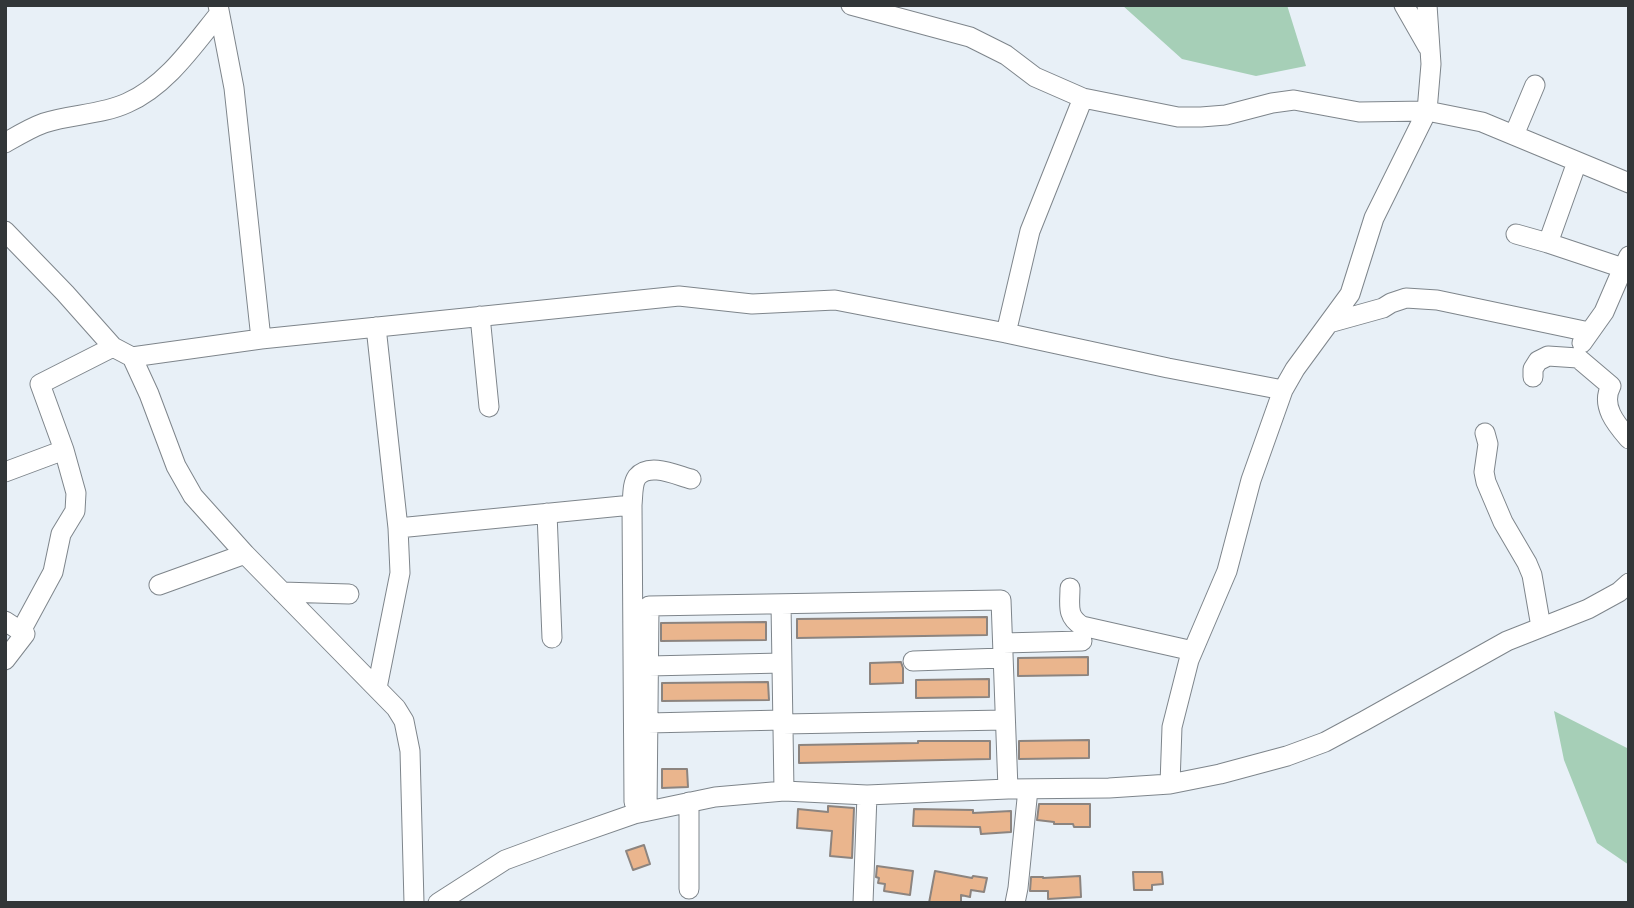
<!DOCTYPE html>
<html>
<head>
<meta charset="utf-8">
<style>
  body { margin:0 }
  #map { position:relative; width:1634px; height:908px; overflow:hidden; background:#e8f0f7; font-family:Poppins,sans-serif }
  canvas { display:block }
  .frame { position:absolute; inset:0; border:7px solid #323638; pointer-events:none }
</style>
</head>
<body>
<div id="map">
<canvas width="1634" height="908"></canvas>
<div class="frame"></div>
</div>
<script>
const context = document.querySelector('canvas').getContext('2d');
context.lineJoin = 'round';
function paint(path, color) { context.fillStyle = color; context.fill(path, 'evenodd'); }
function stroke(path, color, width, dash) { context.strokeStyle = color; context.lineWidth = width; context.lineCap = dash ? 'butt' : 'round'; context.setLineDash(dash || []); context.stroke(path); }
paint(new Path2D(`
  M1122,5H1287L1306,66L1256,76L1182,59Z
  M1554,711L1629,749V865L1597,843L1564,760Z`), '#a6cfb7');
const building = new Path2D(`
  M987,617V635L797,638V619Z
  M766,622V640L661,641V623Z
  M1088,657V675L1018,676V658Z
  M901,662L903,668V683L870,684V663Z
  M989,679V697L916,698V680Z
  M768,682L769,700L662,701V683Z
  M1089,740V758L1019,759V741Z
  M918,741H990V759L799,763V745L918,743Z
  M662,769H687L688,787L662,788Z
  M1039,804H1090V827H1074L1073,824H1054V822L1037,820Z
  M828,806L854,808L852,858L830,856L832,831L797,828L798,809L828,812Z
  M914,809L973,810V813L1011,811V832L981,834L980,827L913,826Z
  M644,845L650,864L633,870L626,851Z
  M877,866L913,871L910,895L884,891L885,884L878,883L879,878L876,877Z
  M935,871L972,878L973,876L987,878L984,892L971,890L970,897L961,895V903H929Z
  M1133,872H1162L1163,884L1152,885V890H1134Z
  M1080,876L1081,897L1048,899V891H1030L1031,877H1043V878Z`);
paint(building, '#eab58d');
stroke(building, '#8c847f', 2);
const minor = new Path2D(`
  M218,5L234,88L261,339
  M851,5L970,37L1006,55L1035,77L1083,98L1178,117H1201L1226,115L1272,103L1294,100L1359,112L1427,111L1482,122L1629,183
  M1404,5L1428,47
  M1514,135L1535,85
  M5,143C17,136 30,128 44,123C71,114 101,115 127,103C166,86 193,46 219,14
  M1577,162L1548,243L1623,268L1629,256
  M5,231L65,293L113,347L132,357L149,394L176,466L193,496L245,554L396,708L404,721L410,751L414,903
  M1516,234L1548,243
  M480,316L489,407
  M1329,323L1383,308L1391,303L1406,298L1437,300L1589,332
  M376,327L398,528L400,573L377,688
  M1006,333L1030,231L1083,98
  M1582,343L1604,312L1623,268
  M132,357L261,339L679,296L752,304L835,300L1006,333L1168,368L1283,390
  M1533,377V369L1538,361L1548,356L1578,358L1611,386C1600,406 1617,425 1629,439
  M1485,433L1488,444L1484,472L1486,482L1503,522L1527,563L1532,575L1541,627
  M5,472L64,450L40,384L113,347
  M632,505C633,497 632,484 637,477C649,462 676,475 691,479
  M547,513L552,638
  M398,528L632,505L634,802
  M159,585L245,554
  M1070,588C1070,605 1066,616 1082,626L1193,651
  M282,592L349,594
  M781,604L784,791
  M5,621L25,634L5,660
  M21,631L53,572L61,534L75,511L76,493L64,450
  M1003,643L1082,641
  M913,661L1003,658
  M649,666L782,663
  M648,723L783,720
  M783,724L1005,720
  M1170,784L1172,727L1189,660L1227,571L1251,480L1283,390L1295,369L1350,294L1374,218L1427,111L1431,64L1427,5
  M647,811L649,606L1001,600L1008,789
  M689,889V802
  M438,903L505,860L551,843L634,814L715,797L784,791L867,795L1008,789L1109,788L1170,784L1220,774L1287,756L1325,742L1364,721L1507,641L1588,609L1619,592L1629,583
  M863,903L867,795
  M1015,903L1018,888L1028,789`);
stroke(minor, '#7e858b', 21);
stroke(minor, '#fff', 19);
</script>
</body>
</html>
